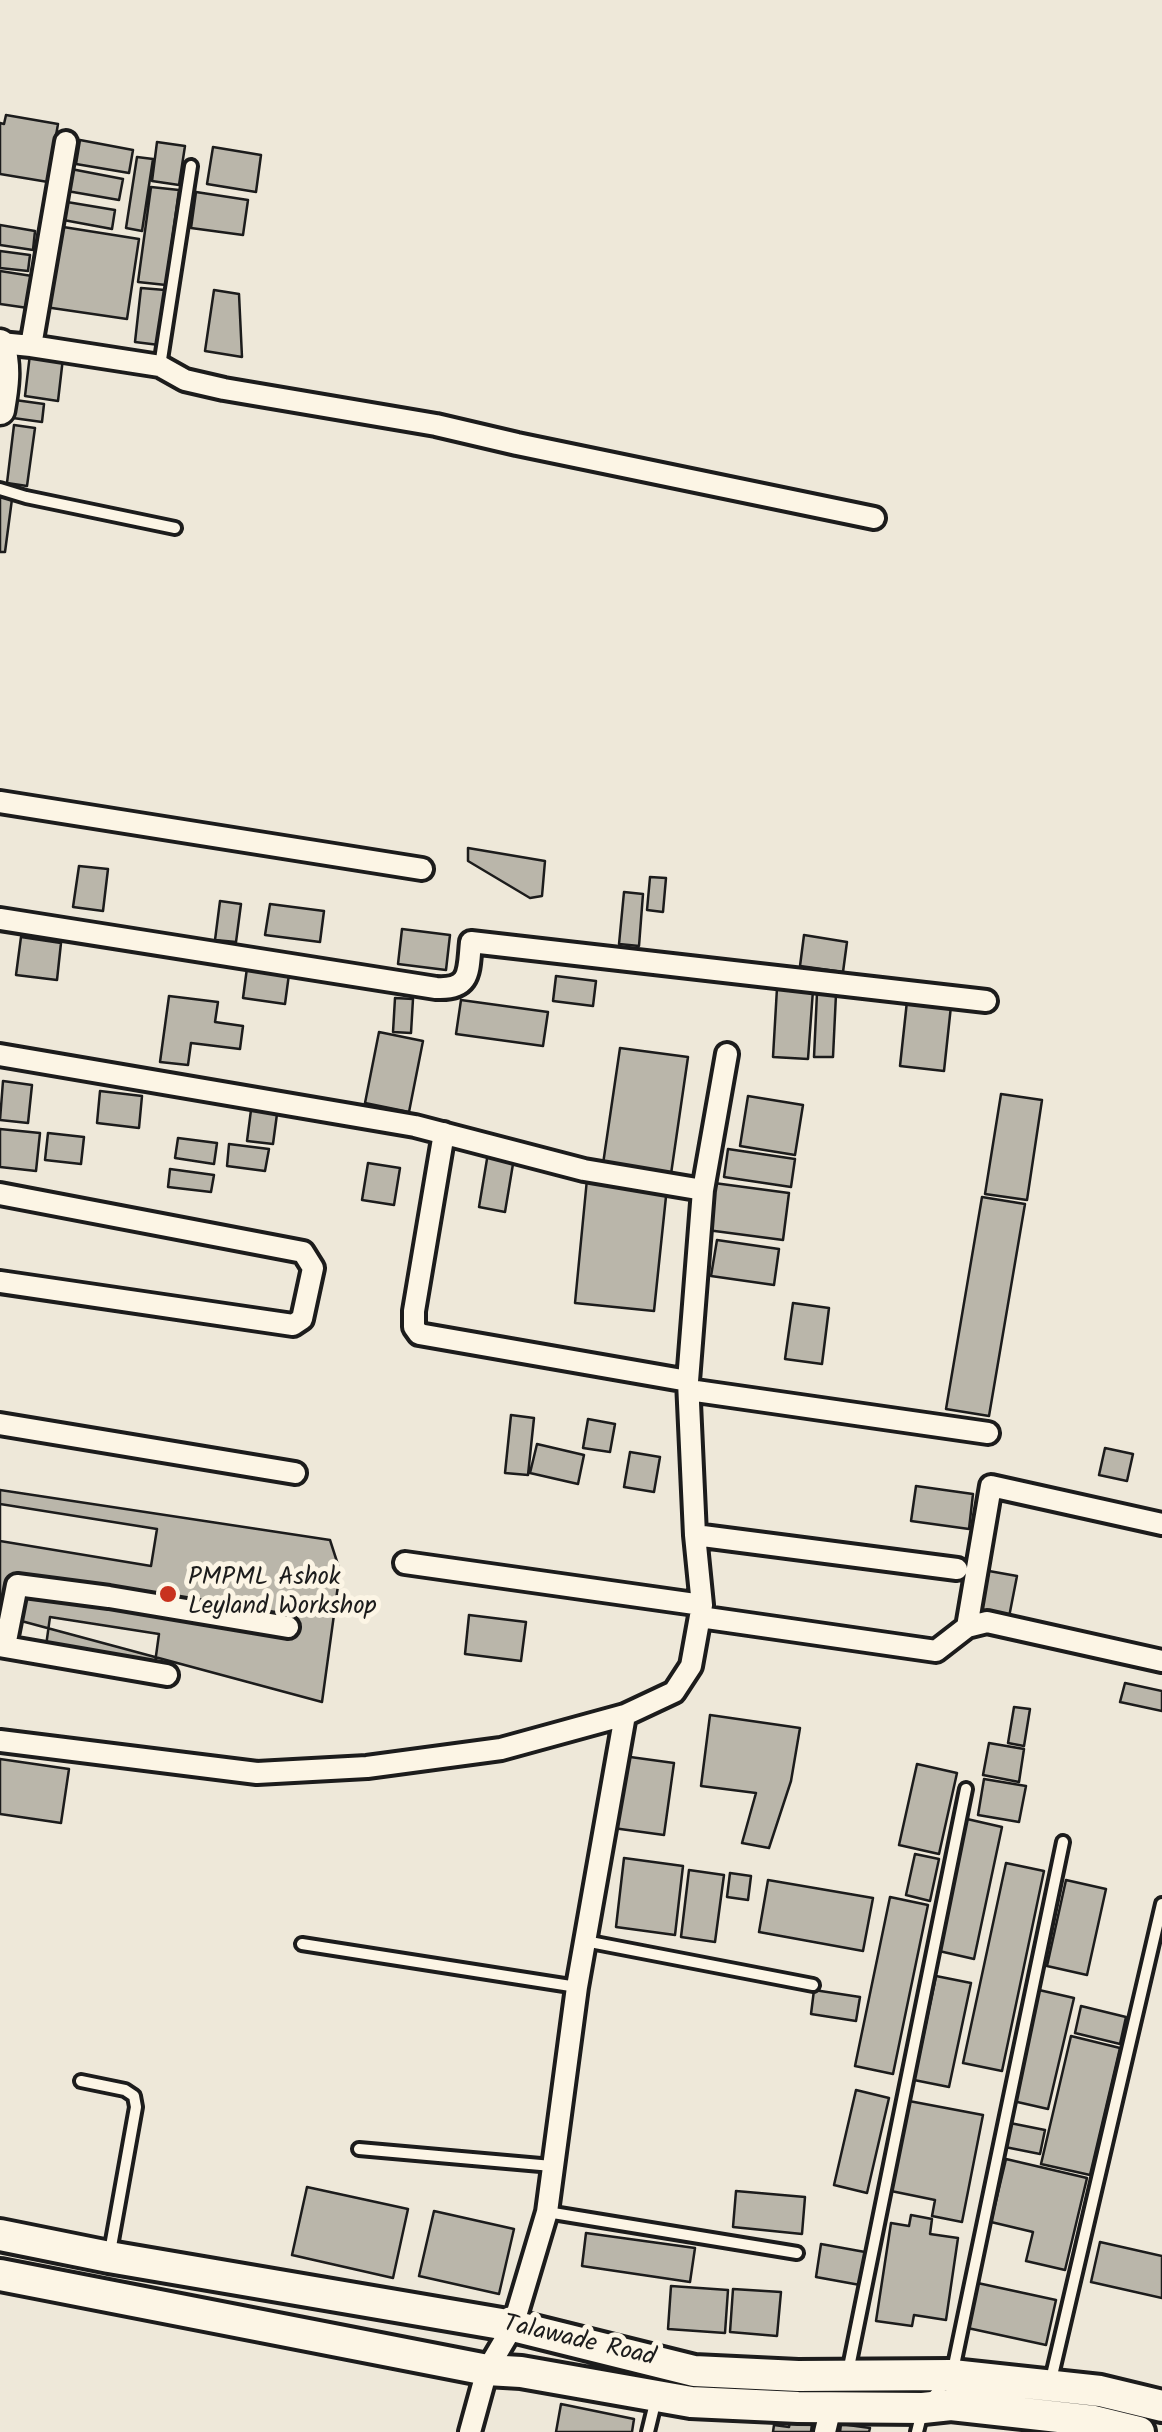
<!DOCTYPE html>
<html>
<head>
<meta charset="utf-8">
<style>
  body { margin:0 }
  canvas { display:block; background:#eee8d9 }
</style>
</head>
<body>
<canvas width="1162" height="2432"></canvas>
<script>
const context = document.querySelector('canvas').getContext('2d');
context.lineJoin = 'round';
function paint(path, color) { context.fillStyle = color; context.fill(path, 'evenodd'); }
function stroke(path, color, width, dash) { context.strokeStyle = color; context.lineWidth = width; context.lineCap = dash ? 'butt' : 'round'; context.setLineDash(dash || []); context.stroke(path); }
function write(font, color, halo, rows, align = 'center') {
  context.font = font + ' Kalam,sans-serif'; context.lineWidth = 10; context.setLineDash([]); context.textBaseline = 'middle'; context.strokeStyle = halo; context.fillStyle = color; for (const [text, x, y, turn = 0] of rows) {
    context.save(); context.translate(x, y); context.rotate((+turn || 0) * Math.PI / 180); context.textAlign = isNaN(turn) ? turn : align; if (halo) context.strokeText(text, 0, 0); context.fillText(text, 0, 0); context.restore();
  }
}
const building = new Path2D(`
  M6,115L58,124L48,182L0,174V123L4,124Z
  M80,140L133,150L129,173L76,164Z
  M157,142L185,146L179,185L152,181Z
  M213,147L261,155L256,192L207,184Z
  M137,157L153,159L142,231L126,228Z
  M71,169L123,179L119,200L67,191Z
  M151,187L179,190L166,285L138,282Z
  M196,192L248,200L243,235L191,228Z
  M61,201L115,210L112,229L58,219Z
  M0,225L35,231L33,250L0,245Z
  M57,226L139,239L127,319L45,307Z
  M0,251L30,255L28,271L0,268Z
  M0,271L32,276L28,308L0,304Z
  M141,288L165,290L159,345L135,342Z
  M214,290L239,294L242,357L205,351Z
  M30,354L63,358L58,401L25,396Z
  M15,400L44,404L42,422L13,418Z
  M14,425L35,428L27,486L7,483Z
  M0,497L12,499L5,552H0Z
  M468,848L545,861L542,896L530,898L468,861Z
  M79,866L108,869L103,911L73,907Z
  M650,877L666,878L663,912L647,910Z
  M624,892L643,894L639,946L619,944Z
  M220,901L241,904L236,942L215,940Z
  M270,904L324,911L320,942L265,935Z
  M402,929L450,935L446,970L398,964Z
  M804,935L847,942L843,972L800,966Z
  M21,937L61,943L57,980L16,975Z
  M247,968L289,974L285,1004L243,998Z
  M556,976L596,981L593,1006L553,1001Z
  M777,988L813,990L808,1059L773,1057Z
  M817,993L836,994L833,1057H814Z
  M169,996L218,1002L215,1022L243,1026L240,1049L191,1043L188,1065L160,1062Z
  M395,998L413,999L411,1033L393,1032Z
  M461,1000L548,1012L543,1046L456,1034Z
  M907,1001L951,1006L944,1071L900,1066Z
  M379,1032L423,1041L409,1112L365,1103Z
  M620,1048L688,1057L671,1174L603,1164Z
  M3,1081L32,1085L28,1123L0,1120Z
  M100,1091L142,1096L139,1128L97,1123Z
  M1001,1094L1042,1100L1027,1200L985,1194Z
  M748,1096L803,1105L795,1155L740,1146Z
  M251,1110L277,1114L273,1144L247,1141Z
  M0,1129L40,1133L36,1171L0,1167Z
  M48,1133L84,1137L81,1164L45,1160Z
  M178,1138L217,1143L214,1164L175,1158Z
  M229,1144L269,1149L265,1171L227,1166Z
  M728,1149L795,1159L791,1187L724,1177Z
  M488,1153L514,1158L505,1212L479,1207Z
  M368,1163L400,1168L394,1205L362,1200Z
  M170,1169L214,1175L211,1192L168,1187Z
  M587,1179L667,1187L654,1311L575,1303Z
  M714,1183L789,1193L783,1240L707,1230Z
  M982,1197L1025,1204L989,1416L946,1409Z
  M717,1240L779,1249L774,1285L711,1276Z
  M793,1303L829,1308L822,1364L785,1359Z
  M511,1415L534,1418L528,1475L505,1473Z
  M588,1419L615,1424L610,1452L583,1448Z
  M537,1444L584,1455L578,1484L530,1473Z
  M1105,1448L1133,1454L1127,1481L1099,1475Z
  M630,1452L660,1457L654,1492L624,1487Z
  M916,1486L973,1494L969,1529L911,1521Z
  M0,1490L330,1540L340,1571L322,1702L25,1622L0,1617Z
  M0,1504L157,1529L151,1566L0,1541Z
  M989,1571L1017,1576L1009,1617L981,1612Z
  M469,1615L526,1622L521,1661L465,1654Z
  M50,1617L159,1634L155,1663L46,1646Z
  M1125,1683L1162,1691V1711L1120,1702Z
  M1014,1707L1030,1709L1024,1746L1008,1743Z
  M710,1715L800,1728L791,1781L769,1848L742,1843L756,1793L701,1786Z
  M989,1743L1024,1749L1019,1782L983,1775Z
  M623,1756L674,1763L664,1835L613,1828Z
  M0,1759L69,1769L61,1823L0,1814Z
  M917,1764L957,1773L939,1854L899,1845Z
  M984,1779L1026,1786L1019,1822L978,1815Z
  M967,1819L1002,1827L974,1959L939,1951Z
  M915,1854L939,1859L930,1901L906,1895Z
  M624,1858L683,1866L675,1935L616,1927Z
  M1006,1863L1044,1871L1002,2071L963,2063Z
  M689,1870L724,1875L715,1942L681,1937Z
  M730,1873L751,1876L748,1900L727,1897Z
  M768,1880L873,1898L863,1951L759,1932Z
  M1066,1880L1106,1889L1087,1975L1047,1966Z
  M890,1897L928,1905L893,2074L855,2066Z
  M936,1976L971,1983L949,2087L914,2080Z
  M814,1990L860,1997L856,2021L811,2014Z
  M1039,1990L1074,1998L1048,2109L1013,2101Z
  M1081,2006L1126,2017L1120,2044L1075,2033Z
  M1071,2036L1120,2048L1090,2175L1041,2164Z
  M856,2090L889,2098L867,2193L834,2185Z
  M909,2101L983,2115L962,2222L932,2216L935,2200L891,2191Z
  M1010,2123L1045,2130L1040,2154L1005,2147Z
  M1006,2159L1087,2178L1065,2270L1026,2261L1033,2232L991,2222Z
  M307,2187L408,2209L393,2278L292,2255Z
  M736,2191L805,2197L802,2234L733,2227Z
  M434,2211L514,2229L499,2294L419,2276Z
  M911,2215L932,2219L930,2234L958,2238L946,2320L914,2315L912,2326L876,2321L891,2223L909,2226Z
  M586,2233L695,2248L690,2282L582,2266Z
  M1100,2242L1162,2256V2298L1091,2282Z
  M821,2244L865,2252L860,2285L816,2277Z
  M973,2282L1056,2300L1046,2345L963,2327Z
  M671,2286L728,2290L725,2333L668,2329Z
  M733,2289L781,2292L777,2336L730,2332Z
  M561,2404L634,2419L632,2432H556Z
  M790,2422L812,2424L811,2432H773L774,2425L789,2427Z
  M841,2424L870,2428L869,2432H840Z`);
paint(building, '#bab6aa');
stroke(building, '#1c1c1c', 2.5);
const lane = new Path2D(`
  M160,366L191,166
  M0,489L26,497L175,528
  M585,1941L813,1985
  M302,1944L577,1987
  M81,2081L125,2090L134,2096L136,2107L110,2252
  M359,2149L552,2166
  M547,2212L797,2253
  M848,2372L966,1789
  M1050,2384L1162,1904
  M648,2432L656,2399
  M917,2432L923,2408L952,2375L1063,1842`);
const street = new Path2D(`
  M0,343L31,346L160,366L185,380L224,389L436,425L517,444L874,518
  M31,346L66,142
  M0,802L422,869
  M0,919L436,988C472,990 468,970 471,942L986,1001
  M0,1055L415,1126L584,1170L703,1190
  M444,1133L414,1311V1327L419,1334L688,1381
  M0,1194L303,1252L313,1268L302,1319L293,1325L0,1282
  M689,1390L988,1433
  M0,1424L295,1473
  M695,1535L957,1569
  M405,1563L702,1605
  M700,1617L936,1651L967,1627L987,1622L1162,1661
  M967,1627L991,1486L1162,1524
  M0,1646L167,1675
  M5,1646L17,1585L109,1597L288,1627
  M0,1741L257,1773L367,1767L501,1749L625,1715
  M470,2432L487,2370L513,2326L547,2212L577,1987L625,1715L674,1692L691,1666L702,1605L695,1535L688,1381L703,1190L727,1054
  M825,2432L831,2407`);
const secondary = new Path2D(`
  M0,344C7,367 4,387 0,410`);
const primary = new Path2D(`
  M0,2235L109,2257L513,2326L694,2371L798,2376L952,2375L1100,2391L1162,2406
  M0,2275L487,2370L521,2372L691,2402L798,2407L923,2408L951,2405L1094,2421L1139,2432`);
stroke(lane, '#1c1c1c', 18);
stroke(street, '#1c1c1c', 28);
stroke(secondary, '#1c1c1c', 35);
stroke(primary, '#1c1c1c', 38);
stroke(lane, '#fcf5e5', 10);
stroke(street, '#fcf5e5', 20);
stroke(secondary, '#fcf5e5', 28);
stroke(primary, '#fcf5e5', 30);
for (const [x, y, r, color] of [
  [168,1594,10,"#c8321e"]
]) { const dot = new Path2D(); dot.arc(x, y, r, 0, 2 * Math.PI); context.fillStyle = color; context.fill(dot); stroke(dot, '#fcf5e5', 4); }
write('25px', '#1c1c1c', '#fcf5e5', [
  ["PMPML Ashok",188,1580],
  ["Leyland Workshop",188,1609]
], 'left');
write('25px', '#1c1c1c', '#fcf5e5', [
  ["Talawade Road",579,2343,13]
]);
</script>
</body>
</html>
